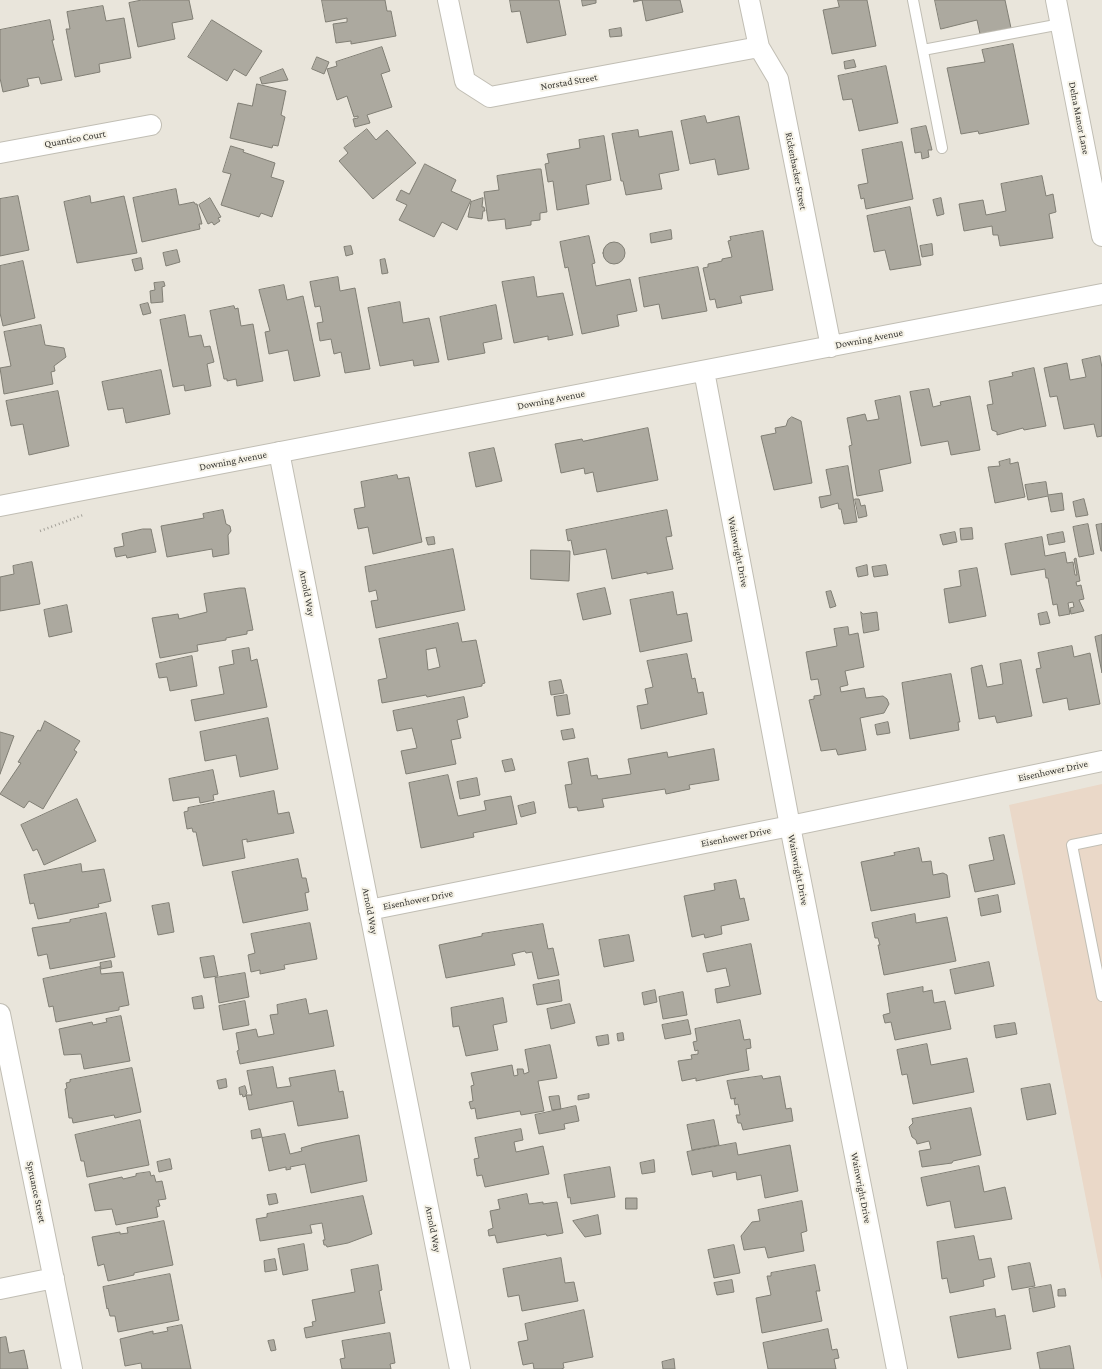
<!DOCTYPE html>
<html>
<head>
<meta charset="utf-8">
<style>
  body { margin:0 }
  canvas { display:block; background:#e9e5db }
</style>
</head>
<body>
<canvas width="1102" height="1369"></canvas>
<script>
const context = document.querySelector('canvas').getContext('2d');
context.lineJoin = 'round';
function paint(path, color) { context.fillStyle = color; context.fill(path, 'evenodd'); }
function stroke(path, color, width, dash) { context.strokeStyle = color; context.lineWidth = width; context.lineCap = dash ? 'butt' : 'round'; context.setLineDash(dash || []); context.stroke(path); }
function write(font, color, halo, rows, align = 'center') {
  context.font = font + ' "Crimson Pro",serif'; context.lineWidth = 4; context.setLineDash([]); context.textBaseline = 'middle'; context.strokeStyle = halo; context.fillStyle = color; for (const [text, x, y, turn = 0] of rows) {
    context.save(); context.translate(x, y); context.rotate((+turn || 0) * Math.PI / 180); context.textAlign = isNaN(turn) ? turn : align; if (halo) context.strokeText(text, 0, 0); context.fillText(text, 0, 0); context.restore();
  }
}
paint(new Path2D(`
  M1102,784V1281L1009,805Z`), '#ead8c8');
const building = new Path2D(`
  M142,0H189L193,19L172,23L175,39L138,47L129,3Z
  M322,0H385L387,11H391L396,36L351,44V41L336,43L333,24L347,22V18L326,22Z
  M510,0H559L566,35L527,43L520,11L512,12Z
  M582,0H596V3L583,6Z
  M634,0H680L683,12L646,21L642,0L634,2Z
  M838,0H867L876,46L832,54L823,10L839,7Z
  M935,0H1005L1011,28L980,34L977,20L941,29Z
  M103,6L106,21L124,18L131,58L99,64L100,72L75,77L66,29H70L67,12Z
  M50,20L54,40H52L62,80L41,84L39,77L27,79L29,86L3,92L0,78V30Z
  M212,20L262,51L246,76L234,69L227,81L188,57Z
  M621,28L622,36L610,37L609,30Z
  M1013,44L1029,124L979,134L978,131L961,134L947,68L985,62L982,50Z
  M382,47L390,71L381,74L392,107L367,115L370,123L355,127L353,119L358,118V116L354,117L347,96L337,100L327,69L337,66L336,62Z
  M317,57L329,62L324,74L312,69Z
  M854,60L856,67L845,69L844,62Z
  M886,66L898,123L859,131L852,99L843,100L838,76Z
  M283,69L288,80L262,84L260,78Z
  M257,84L286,91L281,115L285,117L278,146L273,145L272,148L230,138L238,103L252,106Z
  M705,116L707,123L739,116L749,169L718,175L715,159L690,164L681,121Z
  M926,126L932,150H928L929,157L922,159L921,152L915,153L911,129Z
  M367,129L376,140L387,130L416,163L373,199L339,161L348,153L344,148Z
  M638,130L639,137L672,131L679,170L659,174L662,189L626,195L623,181H621L612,134Z
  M604,136L611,180L586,185L589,204L557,210L553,181L548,182L545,164L549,163L547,154L580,148L579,140Z
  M902,142L913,199L866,209L864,198L861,199L858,185L868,183L862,150Z
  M231,146L244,150L243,152L275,163L271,177L284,181L272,217L261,213L259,217L221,205L231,174L223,172Z
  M425,164L456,180L451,191L471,200L457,230L442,222L434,237L399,220L407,205L396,200L401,190L409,194Z
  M538,169H541L547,212L540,213V220L531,221V225L506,229L505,219L488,221L484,192L499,190L497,176Z
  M1042,176L1046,196L1053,194L1056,212L1049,214L1053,238L1000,246L998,235H993L992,226L964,231L959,204L983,200L986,215L1006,211L1001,184Z
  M176,189L179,205L194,202L195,204H197L202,224H199L200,229L142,242L133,198Z
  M18,196L29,250L0,256V199Z
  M90,196L91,203L124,196L137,253L77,263L64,202Z
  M210,198L221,217L218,218L220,221L214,225L212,222L208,224L199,205Z
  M483,198L482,207H484L485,211H483L482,219L468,217L471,202Z
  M941,198L944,214L937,216L933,200Z
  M910,207L921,265L890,270L885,250L874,252L867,216Z
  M671,230L672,239L651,243L650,234Z
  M763,231L773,290L740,296L742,303L717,308L715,299L710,300L703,268L708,267V264L722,261V259L732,257L728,241L731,240L730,237Z
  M589,236L595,263L592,264L596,286L630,279L637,311L617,315L619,326L582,334L568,267L565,268L560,242Z
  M603 253a11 11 0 1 1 22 0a11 11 0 1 1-22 0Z
  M932,244L933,255L922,257L920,246Z
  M351,246L353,254L346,256L344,247Z
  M177,250L180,262L166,266L163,253Z
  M141,258L143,269L135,271L132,260Z
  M385,259L388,273L382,274L380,260Z
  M23,261L35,318L3,326L0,313V266Z
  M698,267L707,311L662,319L659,304L644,307L639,278Z
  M338,277L340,291L355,288L370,369L345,373L341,352L334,354L331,339L320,341L317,323L323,322L320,306L315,307L310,282Z
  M534,277L537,297L563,293L573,335L548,340V336L514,343L502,282Z
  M164,282L165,286L162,287L163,302L151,303L150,291L155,290L154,283Z
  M284,285L287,300L303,296L320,376L294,381L288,350L269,354L265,332L270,331L259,290Z
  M400,302L403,323L429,318L439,362L414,366L413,360L380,366L368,308Z
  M148,303L151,313L143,315L140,305Z
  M496,305L502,339L483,343L485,353L448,360L440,317Z
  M234,306L235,309L238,308L241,326L253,324L263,381L237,386L236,379L227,381V379H224L210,311Z
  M185,315L189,337L201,335L204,347L210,346L214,362L207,364L211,386L185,391L184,385L173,387L160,320Z
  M41,325L45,345L64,348L66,357L54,366L55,371L51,372L53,384L4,394L0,368L11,366L4,332Z
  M1100,356L1102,368V436L1097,437L1094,424L1064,429L1057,396L1050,397L1044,368L1067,363L1070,380L1086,377L1082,360Z
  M1034,368L1046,426L1024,430L1023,428L997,435V432L992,430L987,405L993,404L989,381L1013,376L1012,373Z
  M161,370L170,414L126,423L123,408L108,410L102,382Z
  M929,389L933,407L941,405L940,402L970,396L980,450L951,455L948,441L921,446L910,392Z
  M58,391L69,446L29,455L23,424L11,426L6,401Z
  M900,396L911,463L879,470L883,491L857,496L849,446L852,445L847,418L865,414L867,421L879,419L875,401Z
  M792,417L801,421L812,483L774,490L761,436L776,433L775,428L786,426L788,420Z
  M648,428L658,480L597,492L593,472L585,474L584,468L561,473L555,444L582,439L583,441Z
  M494,448L502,481L476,487L469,453Z
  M1010,459V464L1018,462L1025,497L995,503L988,467L1000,466L999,462Z
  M848,466L857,522L844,524L841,509H839L838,503L821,508L819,497L831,495L826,470Z
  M397,475L398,479L409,477L422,542L373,554L368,527L358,529L354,509L365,507L361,482Z
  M1046,482L1048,495L1062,493L1064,510L1051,512L1048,496L1028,500L1025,485Z
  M855,499H859L861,506L865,505L867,516L859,518Z
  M1084,499L1088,515L1076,517L1073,502Z
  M223,510L226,524L230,526L231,531L228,535L229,554L213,557L212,549L167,557L161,526L204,518L203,514Z
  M667,510L672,536L666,537L673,569L647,574V572L612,579L606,549L574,555L571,540L568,541L566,530Z
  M1088,524L1094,554L1079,557L1073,527Z
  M1102,524V551H1101L1096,525Z
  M972,528L973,539L961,540L960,529Z
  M143,529H151L156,552L127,558L126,555L116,557L114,548L124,546L122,534Z
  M955,532L957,542L943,545L940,535Z
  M1063,532L1065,542L1049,545L1047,535Z
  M434,537L435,544L428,545L426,538Z
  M1042,537L1045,556L1065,552L1067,563L1073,562L1075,575H1077L1074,559L1076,558L1080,581L1076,582L1077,586L1081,585L1084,599L1079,600L1084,611L1071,614L1070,608L1074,607L1073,602L1068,603L1070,614L1059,616L1057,604L1053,605L1048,578H1046L1045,569L1011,575L1005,544Z
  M453,549L465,610L376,628L371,601L378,600L376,590L369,592L365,567Z
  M531,550L570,551L569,581L531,579Z
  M32,562L40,604L0,611V577L14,574L13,566Z
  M867,565L868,575L858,577L856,568Z
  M886,565L888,575L874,577L872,567Z
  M977,568L986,616L949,623L944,589L961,586L959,571Z
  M240,588H245L253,630L247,631V634L226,638V640L197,645L198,651L160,658L152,618L178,614L179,619L207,612L204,594Z
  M605,588L611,614L583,620L577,594Z
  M831,591L836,606L830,608L826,592Z
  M673,592L677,615L687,613L692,641L640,652L630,600Z
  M67,605L72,632L49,637L44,610Z
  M861,612L863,614L877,612L879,630L864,633Z
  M1047,612L1050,623L1040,625L1038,614Z
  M458,623L462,642L476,640L485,683L482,684V686L427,697L426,695L382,703L378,680L387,678L379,639ZM436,648L440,667L428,670L426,650Z
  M848,627L849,635L858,633L864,667L845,671L848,685L840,687L841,692L864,688L866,698L883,696L887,699L889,704L884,713L860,718L866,750L838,755L836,749L821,751L809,700L814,699V696L821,695L818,679L811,680L806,652L837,646L834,629Z
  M1102,635V673L1095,637Z
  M1072,646L1074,657L1090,653L1100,704L1069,710L1067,698L1043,703L1036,669L1041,668L1038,653Z
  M249,648L251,661L257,659L267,707L195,721L191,700L224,694L219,667L234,664L232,651Z
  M687,654L692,679L695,678L698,693L703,692L707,714L641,729L637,706L648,704L645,689L653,687L647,661Z
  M192,656L197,686L170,691L167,677L159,678L156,664Z
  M1021,660L1032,716L997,723L995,716L979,719L971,668L982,665L987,687L1003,684L1000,664Z
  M951,674L960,722H958L959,730L910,739L902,683Z
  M561,680L564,693L551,695L549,682Z
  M567,695L570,714L557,716L554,697Z
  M464,697L468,717L457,720L461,738L451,740L456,764L406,774L401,751L417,748L412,728L397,731L393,711Z
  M268,718L278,769L240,777L236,755L205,761L200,732Z
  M45,721L80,741L74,750L77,752L43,809L29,801L24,808L0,794L21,763L18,762L38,730L40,731Z
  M888,722L890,733L877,735L875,725Z
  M573,729L575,738L563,740L561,731Z
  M0,732L14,736L0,774Z
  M714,749L719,780L689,785L690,789L666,794L665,789L602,799L604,807L578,811L577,807L569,808L565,785L572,784L568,762L588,758L591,776L597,775L598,779L631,774L628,759L667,752L668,757Z
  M512,759L515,770L505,772L502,761Z
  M213,770L218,794L213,795L214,800L200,803L199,797L173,801L169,779Z
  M448,775L458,816L486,810L484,801L511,796L517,824L473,833L474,837L421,848L409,783Z
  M477,778L480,795L460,799L457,782Z
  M274,791L278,814L289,812L294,833L247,842V839L242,840L245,858L203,866L196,832H193L192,828L187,829L184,812L188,811V808Z
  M77,799L96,841L44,865L37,849L33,851L21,825Z
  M534,802L536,813L521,817L518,806Z
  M1004,835L1015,884L975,892L969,865L994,860L989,838Z
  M919,848L922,862L931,861L933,875L943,873L947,875L950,897L871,911L861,862L895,855L894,853Z
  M298,859L302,878H306L309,892L305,893L308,910L243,923L232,872Z
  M81,864L82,872L104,869L111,901L98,904L99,907L38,919L34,903L30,904L24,875Z
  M736,880L740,899L744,898L749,920L721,926L722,934L705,938L704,934L692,937L684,896L715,890L714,884Z
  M998,895L1001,912L981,916L978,899Z
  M169,903L174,932L158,935L152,906Z
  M106,913L115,957L50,969L47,954L38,956L32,928L70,922V920Z
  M915,914L916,923L947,917L956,961L884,975L878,945H880L878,938H875L872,923Z
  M310,923L317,959L284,965L285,969L260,974V970L251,972L248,955L255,953L251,934Z
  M543,924L548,949L553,948L559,975L538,979L532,952L526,953L525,951L512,954L515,965L446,978L439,945L482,936V934Z
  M629,935L634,961L604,967L599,940Z
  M751,944L761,994L717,1003L715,989L730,986L726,968L707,972L703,954Z
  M214,956L218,976L204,978L200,958Z
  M111,961L112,967L101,969L100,963Z
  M989,962L994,986L955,994L950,970Z
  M100,967L101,974L123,972L129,1005L119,1007V1010L56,1022L53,1006L49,1007L43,979Z
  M245,973L249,997L219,1003L215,978Z
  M559,980L562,1001L537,1005L533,985Z
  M923,987V992L932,990L934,1003L945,1001L951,1029L895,1040L891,1022L885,1023L883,1015L890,1013L887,994Z
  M655,990L657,1002L644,1005L642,993Z
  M683,992L687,1015L663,1019L659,997Z
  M202,996L204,1008L194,1009L192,998Z
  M503,998L507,1022L493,1025L498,1050L466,1056L459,1026L453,1027L451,1008Z
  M306,999L309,1014L327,1010L334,1046L240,1064L237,1051L239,1050L236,1033L256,1029L258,1037L274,1034L270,1015L278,1014L277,1005Z
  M245,1001L249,1025L223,1030L219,1006Z
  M570,1004L575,1023L551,1029L547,1009Z
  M121,1016L130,1061L84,1069L81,1054L64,1055L59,1029L92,1022L93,1025L107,1022L106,1019Z
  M688,1020L691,1034L665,1039L662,1025Z
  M740,1020L744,1040L750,1039L751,1048L746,1049L749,1070L696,1081V1078L682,1081L678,1061L692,1059L691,1055L698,1054V1050L695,1051L693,1042L697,1041L695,1029Z
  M1015,1023L1017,1034L996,1038L994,1026Z
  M623,1033L624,1040L618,1041L617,1034Z
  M608,1035L609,1044L598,1046L596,1037Z
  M927,1044L931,1065L967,1058L974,1092L913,1104L907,1074L902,1075L897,1050Z
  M550,1045L557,1078L538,1081L544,1111L521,1115L520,1111L477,1119L475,1108L471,1109L469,1102L473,1101L471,1086L474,1085L471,1073L512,1065L514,1076L518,1075L517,1069H523L524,1074L529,1072L525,1050Z
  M273,1067L277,1088L291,1086L289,1078L335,1070L339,1092L343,1091L348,1118L298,1126L293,1101L249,1110L246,1095H252L247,1071Z
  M132,1068L141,1112L115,1118L114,1115L73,1123L72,1118H69L65,1089L67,1088L66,1083L70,1082V1080Z
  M762,1076L763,1079L780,1076L786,1109L791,1108L793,1121L743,1130L741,1123H738L736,1115H740L738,1104L735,1105L734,1099L736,1098L731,1099L727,1081Z
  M226,1079L227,1087L219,1089L217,1081Z
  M1050,1084L1056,1114L1027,1120L1021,1089Z
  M245,1086L247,1093L246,1094V1096L243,1097L242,1094L240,1095L239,1088Z
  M589,1094V1098L578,1100V1096Z
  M559,1096L561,1109L552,1110L549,1097Z
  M576,1106L579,1121L564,1124L565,1129L539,1134L535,1115Z
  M971,1108L981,1155L953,1161L952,1163L922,1167L919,1151L931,1149L929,1141L917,1144L916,1140L912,1137L909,1127L913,1123L912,1119Z
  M140,1120L149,1165L87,1177L84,1161H81L75,1135Z
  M714,1120L719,1145L692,1150L687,1125Z
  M260,1129L262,1137L252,1139L251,1131Z
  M521,1129L523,1140L514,1142L516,1152L543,1146L549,1174L485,1187L482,1175L477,1176L474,1159L479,1158L475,1138Z
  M285,1134L290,1154L302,1151L301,1148L315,1144L359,1135L367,1181L311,1193L305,1164L290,1167L291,1169L286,1170V1167L269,1171L262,1138Z
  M736,1143L738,1155L790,1145L798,1191L765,1198L761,1175L737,1180L736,1172L713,1177L712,1171L692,1175L687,1152Z
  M170,1159L172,1169L159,1172L157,1162Z
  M654,1160L655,1172L642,1174L640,1163Z
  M979,1166L984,1192L1005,1187L1012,1219L955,1228L950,1201L927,1206L921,1178Z
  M610,1167L615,1197L571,1204L570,1197L568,1198L564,1175Z
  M150,1172L151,1176L154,1175L156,1182L162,1181L166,1199L158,1200L160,1206L156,1207L158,1217L116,1225L112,1209L95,1211L89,1184L122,1177L123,1179L136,1176V1174Z
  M276,1194L278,1203L269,1205L267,1195Z
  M527,1194L529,1204L543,1202V1204L557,1202L563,1233L547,1236L546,1234L497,1243L495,1235L489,1236L488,1230L493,1228L490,1211L500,1209L498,1200Z
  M363,1196L372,1234L348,1243L327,1247L326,1245H324L323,1240H325L322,1223L310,1225L312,1233L260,1241L256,1219L267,1217V1214Z
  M626,1198H637V1209H626Z
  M802,1201L807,1231L801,1233L804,1251L768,1258L765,1247L744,1250L741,1236L752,1222L760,1221L758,1210Z
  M598,1215L601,1234L585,1237L573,1221Z
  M164,1221L173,1265L134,1273V1275L108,1281L104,1264L98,1266L92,1237L120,1232V1234L128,1233L127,1228Z
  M974,1236L979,1260L991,1258L995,1277L983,1280L984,1286L950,1293L947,1278L942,1279L937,1242Z
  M304,1244L308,1270L283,1275L278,1249Z
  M734,1245L740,1273L714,1278L708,1250Z
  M561,1258L565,1283L574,1282L578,1301L522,1311L519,1295L508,1297L503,1269Z
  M275,1259L277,1270L265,1272L264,1261Z
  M1030,1263L1035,1286L1012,1290L1008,1267Z
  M378,1265L382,1290L379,1291L385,1323L306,1338L304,1328L313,1326L312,1322L316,1321L312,1300L355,1292L351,1270Z
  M815,1265L820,1291H816L822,1321L762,1333L756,1298L771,1295L767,1276H771V1273Z
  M170,1274L179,1320L118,1332L115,1316H110L108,1308L107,1309L103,1287Z
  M732,1280L734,1292L717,1295L714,1283Z
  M1051,1285L1055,1307L1033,1312L1029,1289Z
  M1065,1289L1066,1296H1058V1290Z
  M995,1309L996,1317L1005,1315L1011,1349L958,1358L950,1317Z
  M584,1310L593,1357L563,1363L564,1368L561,1369H534L533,1363L523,1365L518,1342L528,1340L525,1324Z
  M182,1325L191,1369H142L141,1363L125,1366L120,1339L153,1331V1334L168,1331L167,1328Z
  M828,1329L832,1350L837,1349L839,1358L834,1359L836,1369H768L763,1343Z
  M390,1333L395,1363L390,1364L391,1369H342L340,1359L345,1358L342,1341Z
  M6,1337L9,1353L24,1350L28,1369H0V1338Z
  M274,1340L276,1350L271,1351L268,1341Z
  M1070,1346L1074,1369H1040L1037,1353Z
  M674,1359L675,1369H663L662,1362Z`);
paint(building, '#aca99f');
stroke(building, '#817f75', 1);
const service = new Path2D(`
  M913,0L942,148
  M923,50L1061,24
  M1102,839L1072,845L1102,996`);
const minor = new Path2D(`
  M448,0L465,81L490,97L759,47
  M749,0L759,47L778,79L831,347
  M1056,0L1102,236
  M0,153L151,125
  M704,371L790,826L897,1369
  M279,452L460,1369
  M0,506L1102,294
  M369,910L790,826L1102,761
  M0,1014L72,1369
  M0,1289L54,1278`);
stroke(service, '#c1beb4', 12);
stroke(minor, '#c1beb4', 22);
stroke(new Path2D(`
  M40,531L83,515`), '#a29f97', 2.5, [1, 3]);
stroke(service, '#fff', 10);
stroke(minor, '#fff', 20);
write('10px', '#373632', '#f6f3e8', [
  ["Norstad Street",569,82,-10],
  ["Delna Manor Lane",1079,118,79],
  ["Quantico Court",75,139,-10],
  ["Rickenbacker Street",796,171,79],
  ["Downing Avenue",869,339,-11],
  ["Downing Avenue",551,400,-11],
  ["Downing Avenue",233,461,-11],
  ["Wainwright Drive",738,552,79],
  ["Arnold Way",307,593,79],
  ["Eisenhower Drive",1053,771,-12],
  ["Eisenhower Drive",736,837,-11],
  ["Wainwright Drive",798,870,79],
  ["Eisenhower Drive",418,900,-11],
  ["Arnold Way",370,911,79],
  ["Wainwright Drive",861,1188,79],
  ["Spruance Street",36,1192,78],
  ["Arnold Way",433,1229,79]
]);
</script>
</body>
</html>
